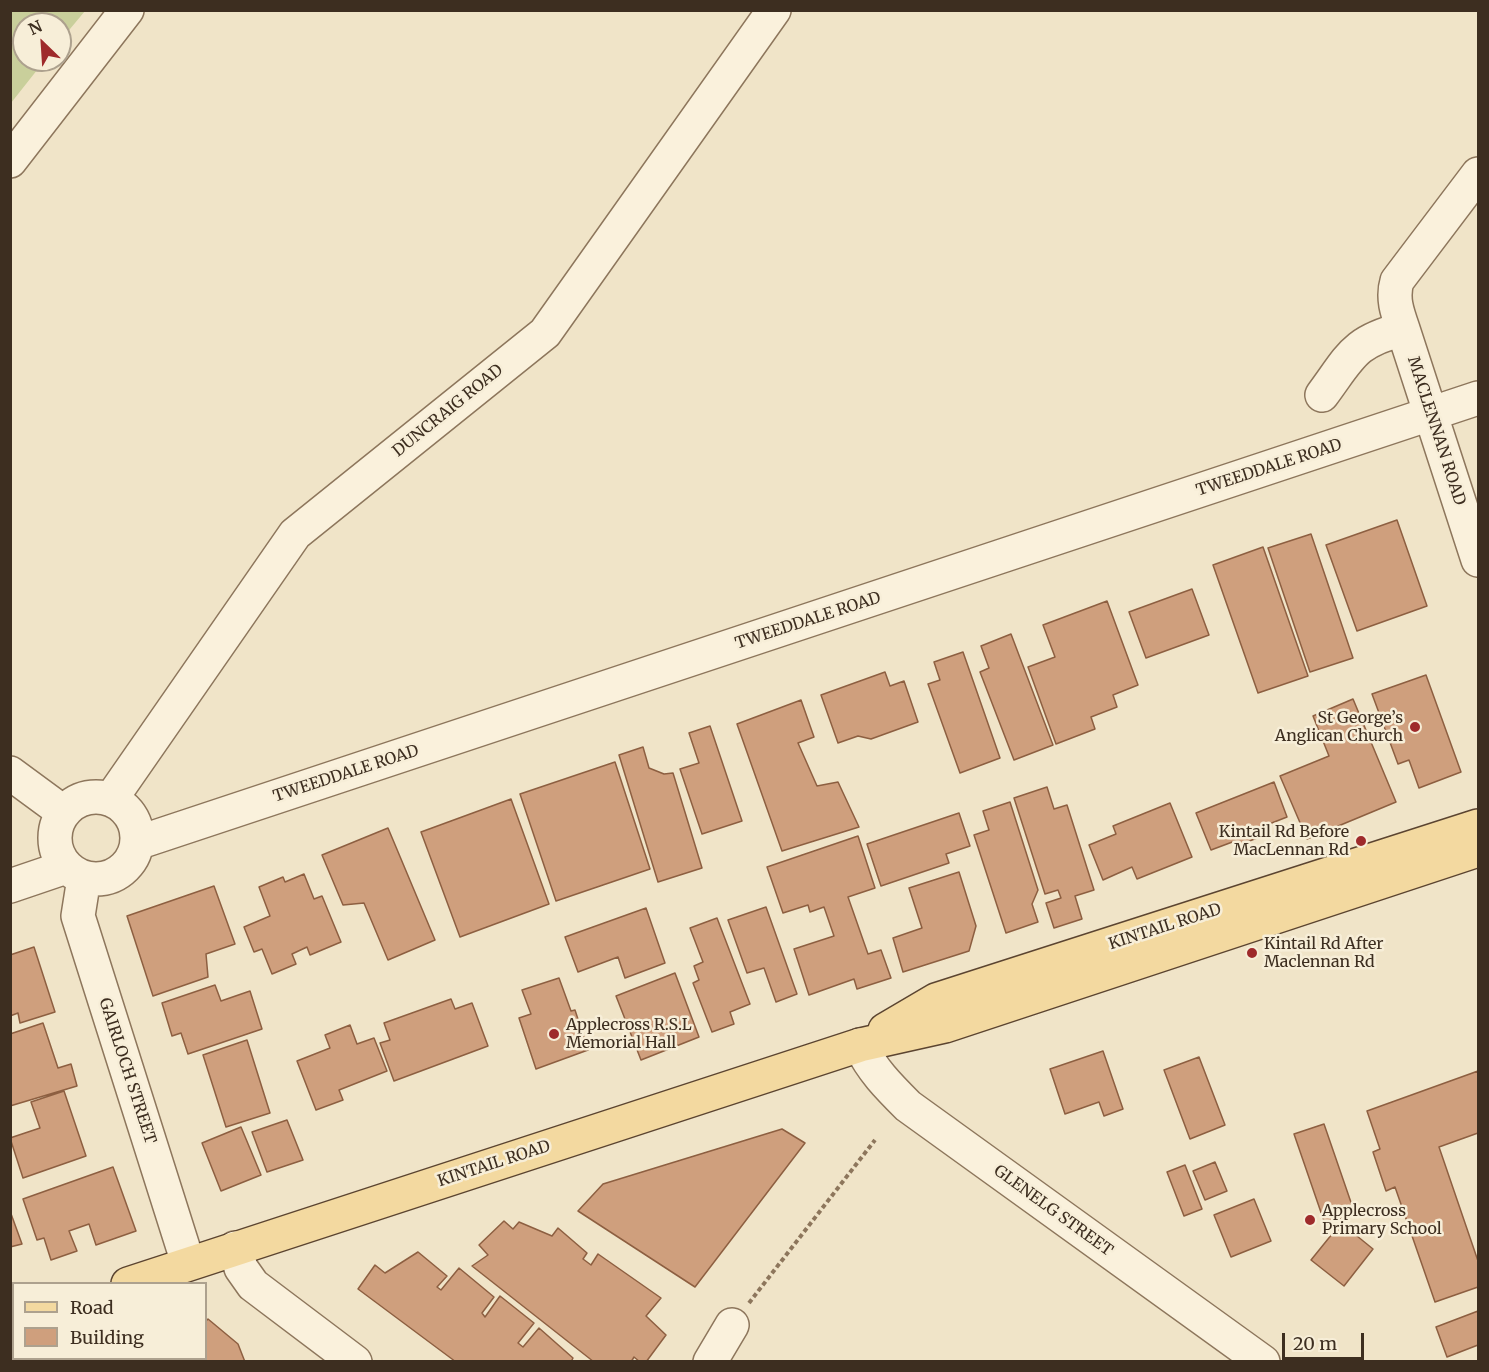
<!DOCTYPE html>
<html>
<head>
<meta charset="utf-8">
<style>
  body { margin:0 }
  #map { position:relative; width:1489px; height:1372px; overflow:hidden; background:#f0e4c8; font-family:Merriweather,serif }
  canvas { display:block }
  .frame { position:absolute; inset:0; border:12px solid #3d2e20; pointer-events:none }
  .legend { position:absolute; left:12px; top:1282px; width:195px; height:78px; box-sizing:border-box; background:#f7eed8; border:2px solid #ada18e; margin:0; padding:8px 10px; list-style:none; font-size:18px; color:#3d2e20 }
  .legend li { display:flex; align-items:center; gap:12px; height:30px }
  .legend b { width:30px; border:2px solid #ada18e }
  .north { position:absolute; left:12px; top:12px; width:60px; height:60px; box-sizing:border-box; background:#f7eed8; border:2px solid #ada18e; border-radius:50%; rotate:335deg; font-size:16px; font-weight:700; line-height:24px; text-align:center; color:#3d2e20 }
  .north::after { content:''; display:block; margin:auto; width:21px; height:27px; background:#9e2a2b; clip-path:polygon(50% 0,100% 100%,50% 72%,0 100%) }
  .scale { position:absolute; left:1282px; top:1333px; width:82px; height:27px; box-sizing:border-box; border:3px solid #3d2e20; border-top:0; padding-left:8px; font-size:18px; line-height:21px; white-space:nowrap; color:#3d2e20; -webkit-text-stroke:4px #f7eed8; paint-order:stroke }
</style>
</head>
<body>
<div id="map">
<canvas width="1489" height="1372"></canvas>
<div class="frame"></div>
<ul class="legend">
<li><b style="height:8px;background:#f3d9a0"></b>Road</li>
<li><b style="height:16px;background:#cf9f7d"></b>Building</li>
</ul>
<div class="north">N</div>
<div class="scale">20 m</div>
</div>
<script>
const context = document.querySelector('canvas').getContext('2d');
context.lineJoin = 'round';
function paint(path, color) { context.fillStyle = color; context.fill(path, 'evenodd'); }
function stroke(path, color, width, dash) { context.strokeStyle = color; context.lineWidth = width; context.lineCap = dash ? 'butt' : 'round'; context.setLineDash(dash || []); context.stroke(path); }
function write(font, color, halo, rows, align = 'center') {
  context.font = font + ' Merriweather,serif'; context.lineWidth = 5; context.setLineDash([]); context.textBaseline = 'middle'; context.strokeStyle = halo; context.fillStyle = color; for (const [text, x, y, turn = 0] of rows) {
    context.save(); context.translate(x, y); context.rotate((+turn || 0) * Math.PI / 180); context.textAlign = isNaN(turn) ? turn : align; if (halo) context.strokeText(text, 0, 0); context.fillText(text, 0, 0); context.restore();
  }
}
paint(new Path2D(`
  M11,10L85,11L60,41V24H24V60H45L11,103Z`), '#c9cf9b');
const building = new Path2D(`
  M1397,520L1427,606L1357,631L1326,545Z
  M1311,534L1353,658L1310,672L1268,548Z
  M1263,547L1308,676L1258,693L1213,565Z
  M1192,589L1209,635L1146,658L1129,612Z
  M1107,601L1138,685L1113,695L1117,707L1091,717L1095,729L1056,744L1028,667L1055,657L1043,625Z
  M1011,634L1053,745L1014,760L980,672L989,668L981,646Z
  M963,652L1000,758L960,773L928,684L940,680L934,662Z
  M885,672L890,686L904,681L918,722L871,739L858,736L838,743L821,695Z
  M1426,675L1461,772L1419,788L1409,760L1398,764L1372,694Z
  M1353,699L1396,802L1307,839L1280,776L1329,756L1313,716Z
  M801,700L814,737L798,743L817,786L838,782L859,827L782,851L737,724Z
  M710,726L742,821L702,834L680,769L699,763L689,733Z
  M643,747L649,768L664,774L673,773L702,868L658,882L619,755Z
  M615,762L650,869L556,901L520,794Z
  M1274,782L1287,817L1259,828L1262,836L1237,846L1235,841L1211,850L1196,813Z
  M1047,787L1054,809L1067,805L1094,890L1075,896L1082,919L1054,928L1046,903L1061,898L1058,890L1045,894L1014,798Z
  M511,799L549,904L460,937L421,832Z
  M1010,802L1038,890L1032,904L1038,922L1006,933L974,835L989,830L983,811Z
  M1170,803L1192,857L1137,879L1132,867L1103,880L1089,845L1116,834L1113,826Z
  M959,813L970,846L946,854L949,863L881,886L867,844Z
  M388,828L435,940L388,960L364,903L343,905L322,855Z
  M858,836L875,888L848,897L868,954L881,950L891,978L857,989L854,979L809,995L794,949L834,936L824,907L810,912L808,905L783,913L767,867Z
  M959,872L976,926L969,951L903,972L893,938L922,928L909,888Z
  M304,874L314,899L322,896L341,942L310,955L307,947L292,954L296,964L272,974L262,949L254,952L244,927L270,916L259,887L283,877L285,882Z
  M214,886L235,944L206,954L208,977L153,996L127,916Z
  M766,907L797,994L776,1002L764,968L747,973L728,920Z
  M646,908L665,963L625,978L618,957L578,972L565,937Z
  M717,918L750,1004L730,1012L734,1024L712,1032L693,983L699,980L694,966L703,962L690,928Z
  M34,947L55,1012L20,1023L18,1013L10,1016V955Z
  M675,973L699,1037L641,1060L616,996Z
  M559,978L571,1011L575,1010L588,1050L536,1069L519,1018L531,1014L522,990Z
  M215,985L221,1001L250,991L262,1029L188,1054L181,1033L172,1036L162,1003Z
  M451,999L455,1009L472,1003L488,1046L394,1081L380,1043L390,1040L384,1023Z
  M43,1023L58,1068L71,1064L77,1086L10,1106V1034Z
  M350,1025L357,1044L374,1038L387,1071L339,1090L343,1100L316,1110L297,1061L330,1048L325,1035Z
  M247,1040L270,1113L226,1127L203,1055Z
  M1103,1051L1123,1109L1104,1116L1099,1102L1065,1114L1050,1069Z
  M1199,1057L1225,1125L1190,1139L1164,1070Z
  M1478,1071V1133L1439,1147L1478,1261V1287L1435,1302L1395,1187L1386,1191L1373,1152L1380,1149L1367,1111Z
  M64,1091L86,1156L23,1178L10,1138L40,1128L31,1102Z
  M287,1120L303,1160L267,1172L252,1132Z
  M1324,1124L1355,1214L1325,1224L1294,1134Z
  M241,1127L261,1175L221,1191L202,1143Z
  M782,1129L805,1143L695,1287L578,1211L603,1184Z
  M1215,1162L1227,1191L1205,1200L1193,1171Z
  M1185,1165L1202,1209L1184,1216L1167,1172Z
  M113,1167L136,1231L96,1245L89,1224L69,1231L77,1251L51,1260L44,1238L37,1240L23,1199Z
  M1254,1199L1271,1241L1231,1257L1214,1215Z
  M10,1211L22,1244L10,1247Z
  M504,1221L513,1229L519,1222L552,1236L558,1228L587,1253L583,1259L591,1265L598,1254L661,1298L646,1316L666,1335L646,1362H640L634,1357L631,1362H594L472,1266L488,1255L479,1245Z
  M1341,1223L1373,1249L1344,1286L1311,1260Z
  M418,1252L447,1276L437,1287L441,1290L459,1268L494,1297L482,1313L485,1317L500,1296L534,1323L518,1343L523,1347L539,1328L573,1358L571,1362H456L358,1289L375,1265L385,1273Z
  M1478,1311V1345L1447,1357L1436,1327Z
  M208,1319L238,1344L245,1362H190L188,1358H206V1321Z
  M125,1358H182L183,1362H119Z`);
paint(building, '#cf9f7d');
stroke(building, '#8d5f41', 1.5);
const minor = new Path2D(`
  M10,161L127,10
  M1478,174L1397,281C1392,298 1397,312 1403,329L1478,560
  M1322,395C1351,356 1353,342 1403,329
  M10,773L63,812
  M55 838a41 41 0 1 1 82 0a41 41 0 1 1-82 0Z
  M111,799L295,534L545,333L774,10
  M137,843L1478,398
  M84,878L78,916L188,1263
  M10,886L66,867
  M860,1045C872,1070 888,1086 908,1106L1263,1362
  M235,1248L241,1268L253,1285L355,1362
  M710,1362L732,1325`);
const major = new Path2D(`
  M885,1030L936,1000L1478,826
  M128,1284L860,1045L945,1026L1478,850
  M10,1323L14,1322`);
stroke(minor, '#8d765c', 36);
stroke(major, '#5b4430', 36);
stroke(new Path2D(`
  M749,1303L875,1140`), '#8d765c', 4, [4.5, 3]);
stroke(minor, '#faf1dc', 33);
stroke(major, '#f3d9a0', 33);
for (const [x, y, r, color] of [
  [1415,727,6,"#9e2a2b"],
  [1361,841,6,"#9e2a2b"],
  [1252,953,6,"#9e2a2b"],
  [554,1034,6,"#9e2a2b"],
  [1310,1220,6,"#9e2a2b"]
]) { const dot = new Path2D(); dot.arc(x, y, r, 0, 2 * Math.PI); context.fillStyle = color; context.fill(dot); stroke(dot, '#f7eed8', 2); }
write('16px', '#3d2e20', '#f7eed8', [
  ["DUNCRAIG ROAD",448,411,-39],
  ["MACLENNAN ROAD",1436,431,72],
  ["TWEEDDALE ROAD",1269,468,-18],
  ["TWEEDDALE ROAD",808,621,-18],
  ["TWEEDDALE ROAD",346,774,-18],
  ["KINTAIL ROAD",1165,927,-18],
  ["GAIRLOCH STREET",127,1071,72],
  ["KINTAIL ROAD",494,1164,-18],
  ["GLENELG STREET",1053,1211,36]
]);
write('16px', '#3d2e20', '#f7eed8', [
  ["St George’s",1403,718,"right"],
  ["Anglican Church",1403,736,"right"],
  ["Kintail Rd Before",1349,832,"right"],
  ["MacLennan Rd",1349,850,"right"],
  ["Kintail Rd After",1264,944],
  ["Maclennan Rd",1264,962],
  ["Applecross R.S.L",566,1025],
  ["Memorial Hall",566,1043],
  ["Applecross",1322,1211],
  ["Primary School",1322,1229]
], 'left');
</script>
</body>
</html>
